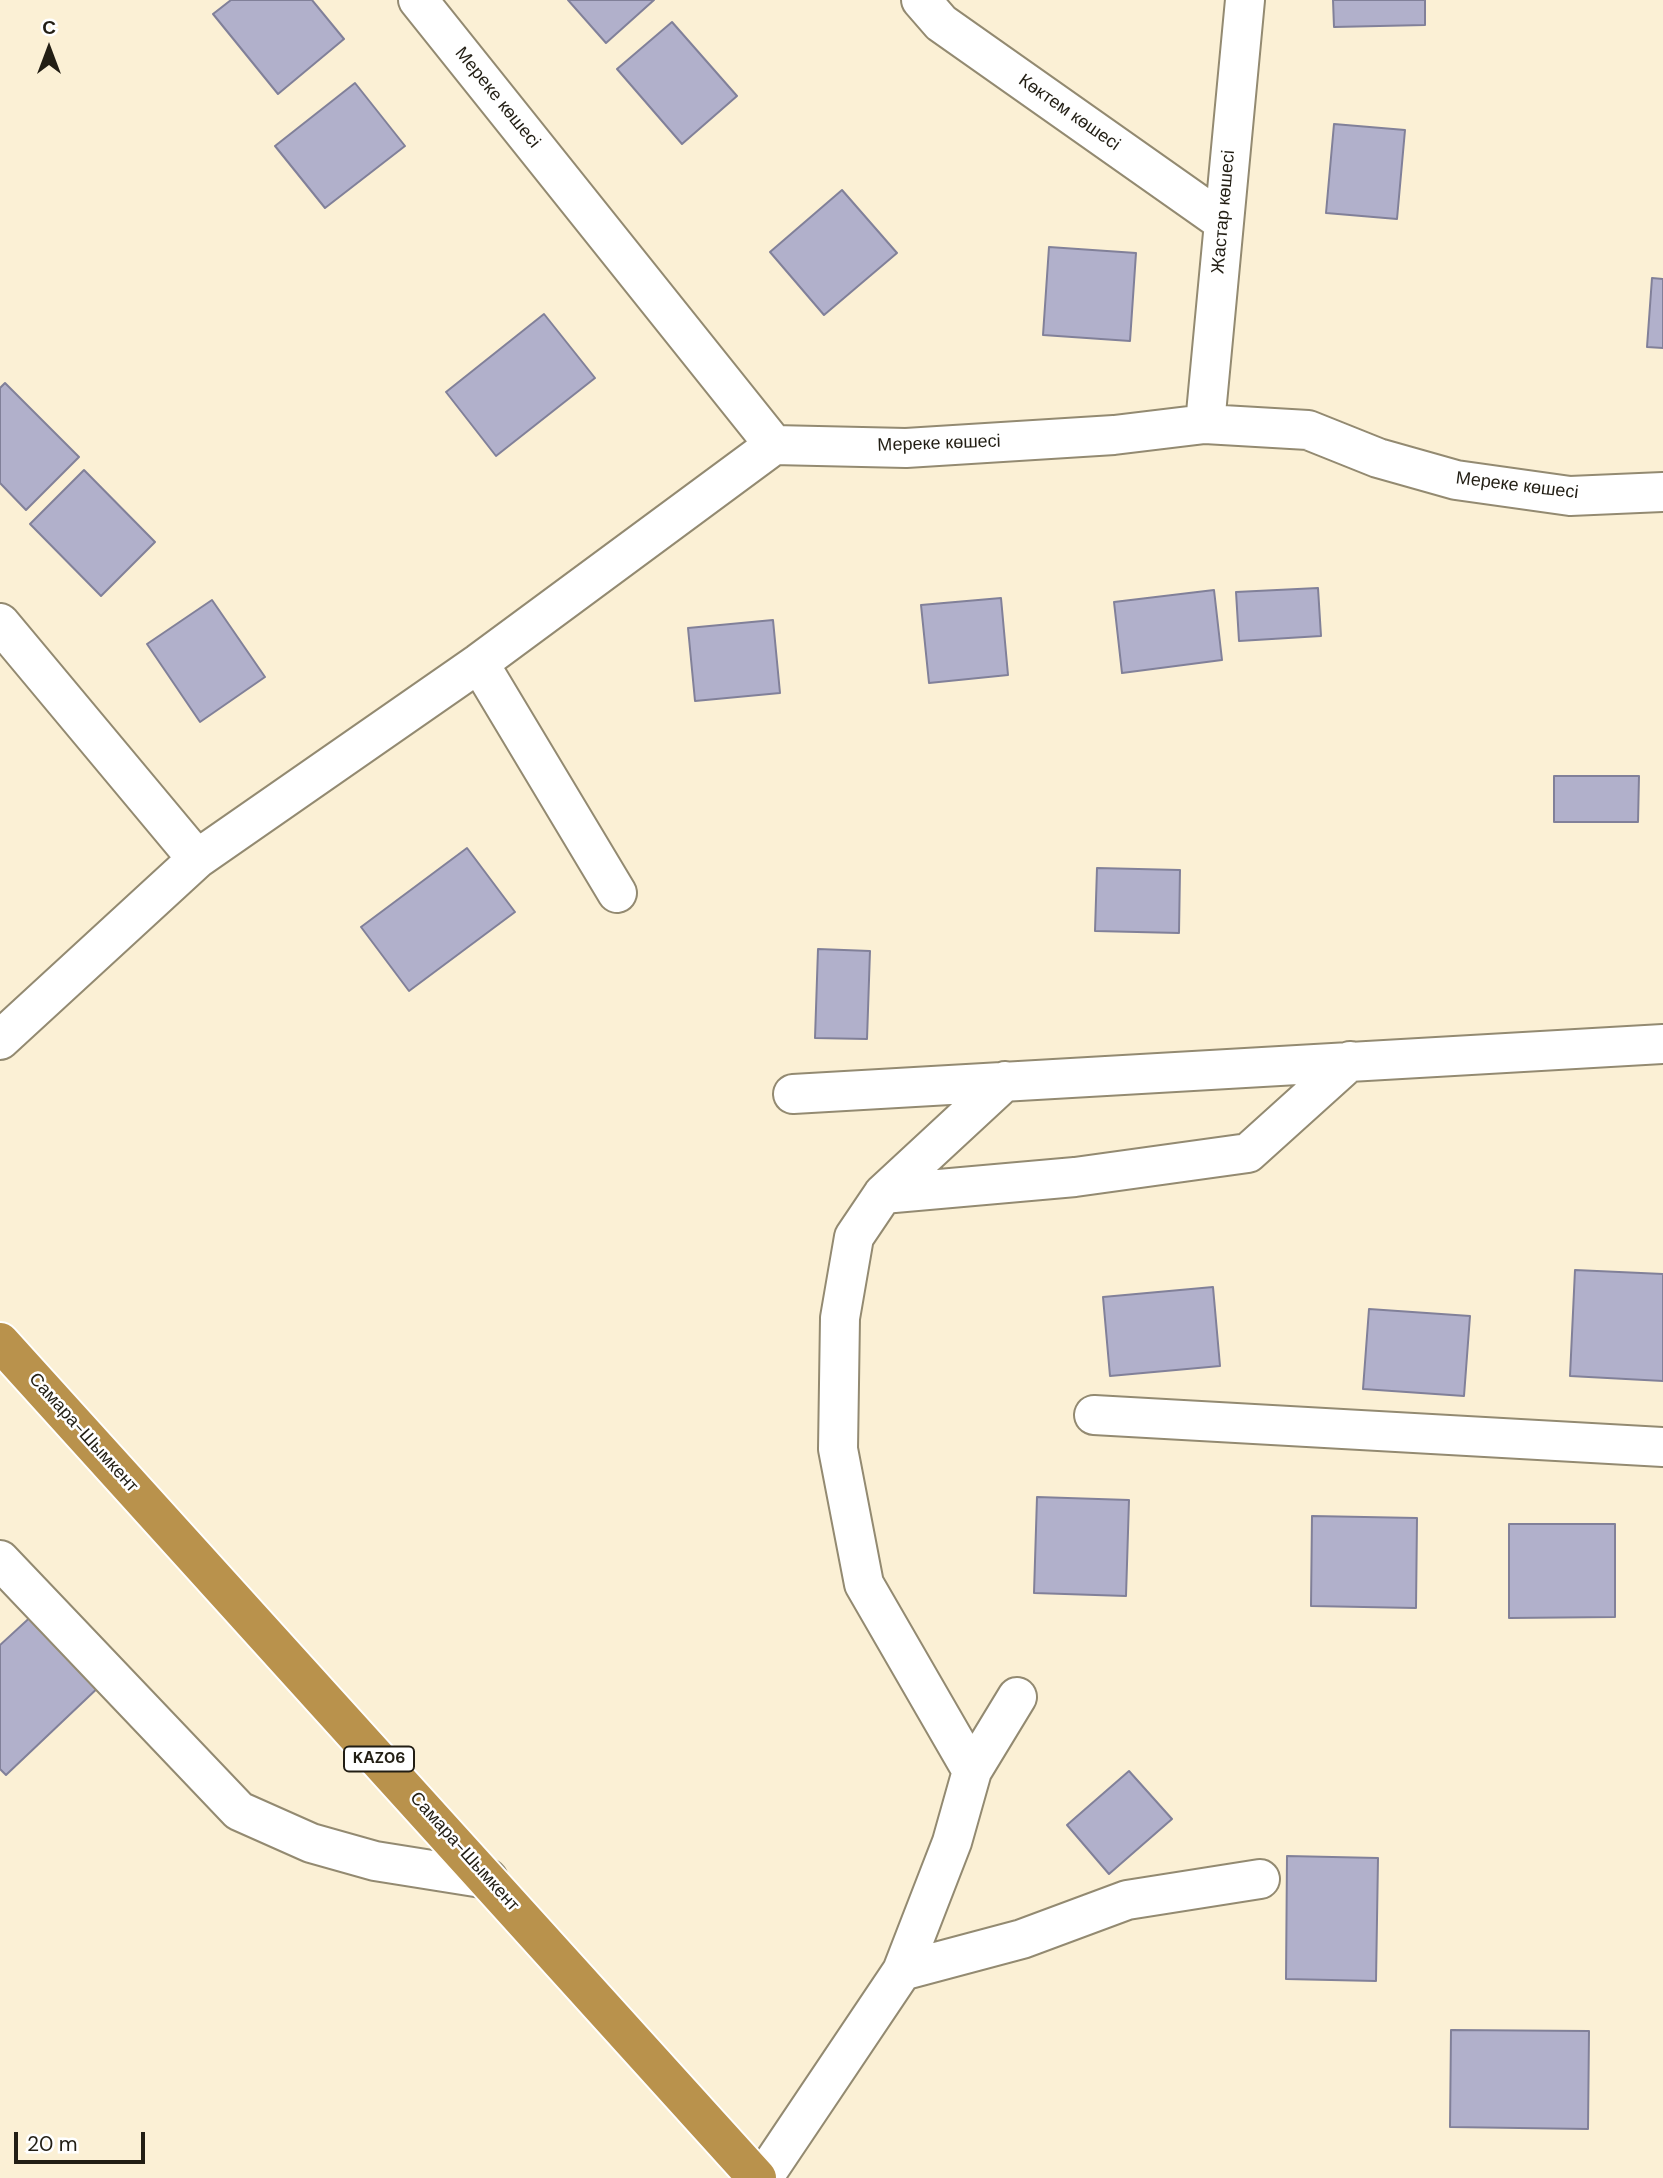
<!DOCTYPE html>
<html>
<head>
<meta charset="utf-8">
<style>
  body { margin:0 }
  #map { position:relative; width:1663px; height:2178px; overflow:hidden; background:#fbf0d5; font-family:"DM Sans",sans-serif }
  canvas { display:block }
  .north { position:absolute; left:14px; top:14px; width:70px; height:70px; -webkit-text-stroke:5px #fff; paint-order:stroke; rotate:0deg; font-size:19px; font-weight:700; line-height:28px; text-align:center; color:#221e14 }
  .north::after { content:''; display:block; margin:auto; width:24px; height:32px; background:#221e14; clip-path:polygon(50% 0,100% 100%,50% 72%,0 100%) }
  .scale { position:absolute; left:14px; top:2132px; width:131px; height:32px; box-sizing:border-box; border:4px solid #221e14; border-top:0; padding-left:9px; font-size:21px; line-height:24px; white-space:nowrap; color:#221e14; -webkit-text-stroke:5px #fff; paint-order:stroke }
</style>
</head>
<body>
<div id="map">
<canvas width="1663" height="2178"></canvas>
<div class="north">С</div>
<div class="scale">20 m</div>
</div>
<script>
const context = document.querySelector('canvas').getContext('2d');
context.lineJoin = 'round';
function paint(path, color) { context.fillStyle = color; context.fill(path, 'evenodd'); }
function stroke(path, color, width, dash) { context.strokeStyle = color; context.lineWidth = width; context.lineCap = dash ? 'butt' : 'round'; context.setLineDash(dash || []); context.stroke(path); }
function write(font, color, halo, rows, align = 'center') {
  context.font = font + ' "DM Sans",sans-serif'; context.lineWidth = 5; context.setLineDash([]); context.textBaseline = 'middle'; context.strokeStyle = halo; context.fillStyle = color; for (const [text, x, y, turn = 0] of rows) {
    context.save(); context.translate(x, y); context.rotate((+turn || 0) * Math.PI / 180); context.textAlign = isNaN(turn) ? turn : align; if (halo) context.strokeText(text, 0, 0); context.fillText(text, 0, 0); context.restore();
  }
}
const building = new Path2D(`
  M231,0H312L344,39L278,94L213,14Z
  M568,0H654L606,43Z
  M1333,0H1425V25L1334,27Z
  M672,22L737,96L682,144L617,69Z
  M355,83L405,146L325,208L275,146Z
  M1334,124L1405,130L1397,219L1326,213Z
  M842,190L897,253L824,315L770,252Z
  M1049,247L1136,253L1130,341L1043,335Z
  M1652,278L1663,279V348L1647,347Z
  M544,314L595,378L496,456L446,392Z
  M5,383L79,457L26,510L0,483V388Z
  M84,470L155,542L101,596L30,524Z
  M1318,588L1321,636L1239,641L1236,592Z
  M1214,590L1222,660L1122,673L1114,602Z
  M1001,598L1008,675L929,683L921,605Z
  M212,600L265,677L200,722L147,644Z
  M773,620L780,693L695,701L688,628Z
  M1554,776H1639L1638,822H1554Z
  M467,848L515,912L409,991L361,927Z
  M1097,868L1180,870L1179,933L1095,931Z
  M818,949L870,951L867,1039L815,1038Z
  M1575,1270L1663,1274V1381L1570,1376Z
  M1213,1287L1220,1366L1110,1376L1103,1297Z
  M1369,1309L1470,1316L1464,1396L1363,1389Z
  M1037,1497L1129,1500L1126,1596L1034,1593Z
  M1312,1516L1417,1518L1416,1608L1311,1606Z
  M1509,1524H1615V1617L1509,1618Z
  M36,1612L103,1683L6,1775L0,1769V1645Z
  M1129,1771L1172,1819L1109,1874L1067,1825Z
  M1287,1856L1378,1858L1376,1981L1286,1979Z
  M1451,2030L1589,2031L1588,2129L1450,2127Z`);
paint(building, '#b1b0cb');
stroke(building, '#818099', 2);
const minor = new Path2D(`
  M418,0L774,445L906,448L1114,435L1205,424L1308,430L1378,458L1456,480L1570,496L1663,492
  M921,0L941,23L1222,221
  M1205,424L1245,0
  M0,623L197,859
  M479,663L617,893
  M0,1040L197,859L479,663L774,445
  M793,1094L1663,1044
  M883,1194L1005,1081
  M1094,1415L1663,1447
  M0,1560L239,1811L311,1843L375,1861L488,1879
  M972,1771L864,1584L838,1449L840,1318L854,1237L883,1194L1075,1177L1248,1153L1350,1061
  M902,1971L952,1842L972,1771L1017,1697
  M763,2178L902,1971L1022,1939L1127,1900L1260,1879`);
const highway = new Path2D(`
  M0,1342L757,2178`);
stroke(minor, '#938a71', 42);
stroke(highway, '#fff', 42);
stroke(minor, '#fff', 38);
stroke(highway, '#b9924c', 38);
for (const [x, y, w] of [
  [379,1759,70]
]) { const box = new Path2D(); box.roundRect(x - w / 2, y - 12.5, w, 25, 5); context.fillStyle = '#fff'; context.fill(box); stroke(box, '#221e14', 2); }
write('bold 16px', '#221e14', null, [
  ["KАZ06",379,1759]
]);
write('18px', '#221e14', '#fff', [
  ["Мереке көшесі",497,98,51],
  ["Көктем көшесі",1069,113,35],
  ["Жастар көшесі",1224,212,-85],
  ["Мереке көшесі",939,444,-2],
  ["Мереке көшесі",1517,486,7],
  ["Самара-Шымкент",83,1433,48],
  ["Самара-Шымкент",464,1852,48]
]);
</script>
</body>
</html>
